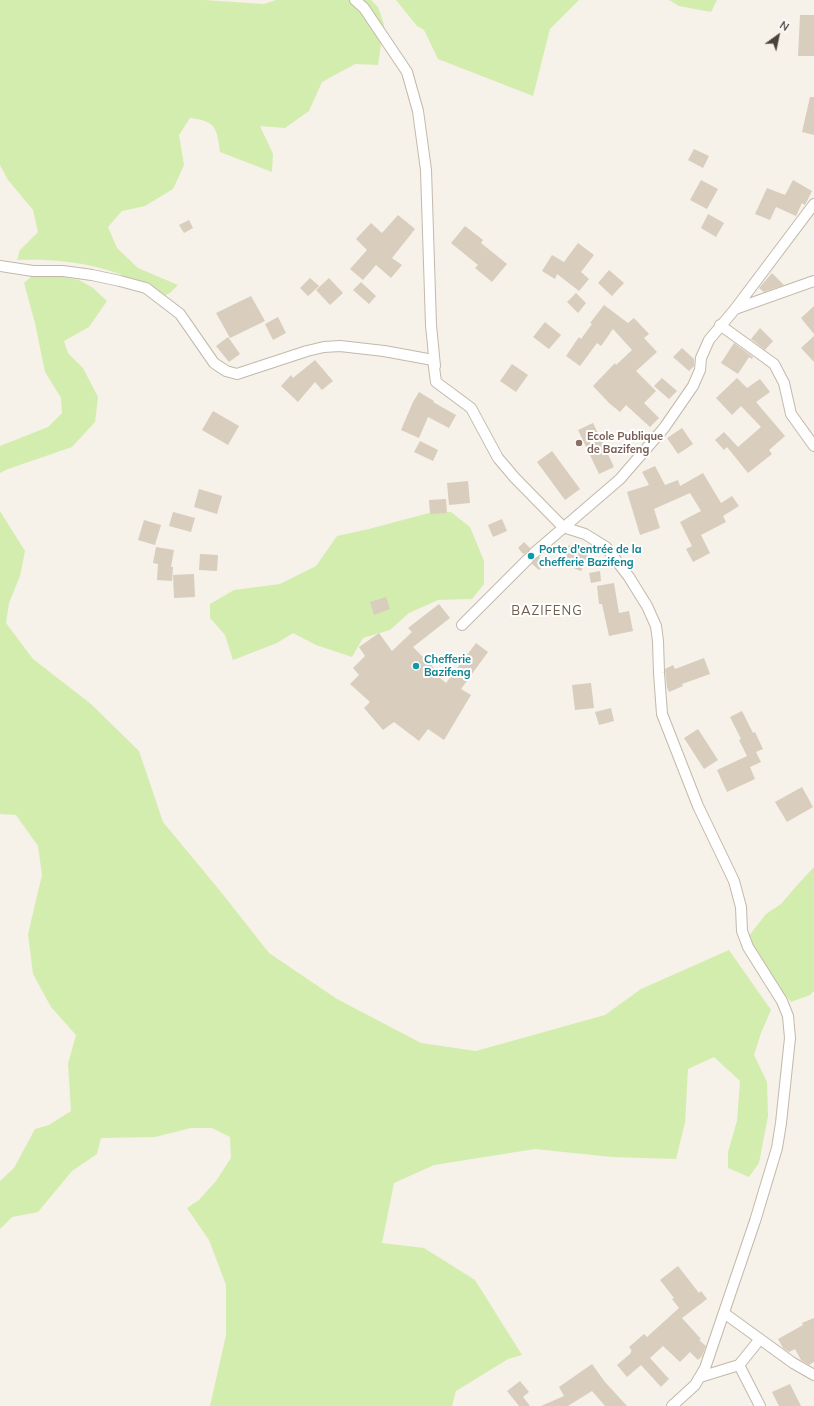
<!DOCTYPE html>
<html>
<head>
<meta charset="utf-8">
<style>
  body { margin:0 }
  #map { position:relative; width:814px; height:1406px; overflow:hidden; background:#f6f1e9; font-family:Mulish,sans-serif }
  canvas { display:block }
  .north { position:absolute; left:758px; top:16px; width:40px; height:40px; -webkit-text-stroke:3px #fff; paint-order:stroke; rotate:33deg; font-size:11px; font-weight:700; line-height:16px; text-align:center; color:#4a4236 }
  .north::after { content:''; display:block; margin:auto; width:14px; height:18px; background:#4a4236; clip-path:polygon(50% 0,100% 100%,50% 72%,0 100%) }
</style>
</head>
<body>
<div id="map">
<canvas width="814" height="1406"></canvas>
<div class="north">N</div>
</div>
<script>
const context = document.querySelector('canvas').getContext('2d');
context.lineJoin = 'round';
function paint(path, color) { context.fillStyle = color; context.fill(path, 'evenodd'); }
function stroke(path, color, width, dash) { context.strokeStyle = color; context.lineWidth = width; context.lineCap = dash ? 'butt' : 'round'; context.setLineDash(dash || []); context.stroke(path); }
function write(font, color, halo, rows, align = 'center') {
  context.font = font + ' Mulish,sans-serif'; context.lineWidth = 4; context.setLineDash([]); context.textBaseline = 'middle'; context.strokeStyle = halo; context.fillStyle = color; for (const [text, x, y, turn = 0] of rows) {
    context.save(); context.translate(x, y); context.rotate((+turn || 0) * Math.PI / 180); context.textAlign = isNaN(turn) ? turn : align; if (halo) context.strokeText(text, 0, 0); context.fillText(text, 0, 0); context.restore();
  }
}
paint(new Path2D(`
  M0,0H204L264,4L276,0H371L378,7L384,24L378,65L355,64L322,82L309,111L285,128L260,126L273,154L272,172L220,152C217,128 216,121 190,118L179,135L184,165L173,189L145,206L122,211L108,227L117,248L138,268L178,285L170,293L158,299C153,295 148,289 142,285C108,264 57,258 17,260L20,250L38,232L33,210L8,180L0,165Z
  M396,0H579L550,29L533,96L438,59L424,30L417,26Z
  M669,0H717L711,12L679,6Z
  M54,275L79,280L93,288L107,301L89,327L64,341L68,353L83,368L98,397L95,422L72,447L8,469L0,473V446L48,427L62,413L61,398L45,372L35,323L24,283L32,276Z
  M0,511L25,551L20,576L9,603L6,623L33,659L91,704L139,751L163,822L221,892L269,953L337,999L421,1043L476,1051L605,1015L641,989L729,950L771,1010L761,1033L754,1055L767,1082L768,1116L759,1163L749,1177L728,1168V1152L737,1121L740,1081L714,1057L688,1069L685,1123L676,1159L612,1157L535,1149L434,1165L394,1183L382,1243L424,1248L475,1280L522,1355L508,1359L456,1391L452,1406H210L226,1335V1285L209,1240L187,1208L199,1200L216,1181L231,1158L230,1137L212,1128H191L155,1137L101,1138L97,1154L72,1171L38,1212L12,1217L0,1229V1181L14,1168L35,1129L49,1125L71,1111L68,1064L76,1035L51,1007L33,974L28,934L42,875L38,846L16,815L0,814Z
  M451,512L470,527L484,561V584L472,599L438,600L409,613L390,630L363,638L352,657L316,645L293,633L277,643L233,660L225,635L210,618V604L234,590L280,584L316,566L337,536L369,529L429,513Z
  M814,867V991L810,995L791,1002L778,987L748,937L766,914L781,904L799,883Z`), '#d3edae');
paint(new Path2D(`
  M800,15H814V56H798Z
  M810,97H814V135L802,132Z
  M694,149L709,156L703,168L688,160Z
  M701,180L718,189L707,209L690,200Z
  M793,180L812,191L805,205L802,203L796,216L776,207L770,220L755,214L767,188L785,195Z
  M708,214L724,223L716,237L701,228Z
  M398,215L415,229L392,258L402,265L391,278L376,265L363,280L350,269L367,250L356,239L371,223L382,233Z
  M189,220L193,228L184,233L179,225Z
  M465,226L483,240L481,243L507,264L492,282L475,268L478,265L451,243Z
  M578,243L594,255L581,272L589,279L579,291L557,274L555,279L542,271L552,255L564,262Z
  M609,270L624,283L612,296L598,283Z
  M772,273L784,285L764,292L759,288Z
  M310,278L319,286L308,296L300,288Z
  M329,278L343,293L330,305L316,290Z
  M361,282L376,296L369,304L353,290Z
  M576,293L586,303L578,313L567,302Z
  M251,296L265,321L230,338L216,313Z
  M604,305L628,323L634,318L649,334L644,338L657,352L636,371L656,391L644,403L659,418L650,427L626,405L620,412L609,403L593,386L615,363L616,365L632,350L613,329L601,346L597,343L580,366L566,356L579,337L581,339L592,324L590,323Z
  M814,306V334L801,318Z
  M278,317L286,333L273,340L265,324Z
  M545,322L561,335L549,349L533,337Z
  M760,328L773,341L765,350L751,339Z
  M814,336V362L801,348Z
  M228,337L240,354L229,362L216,346Z
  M734,343L753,357L752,359L749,357L738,374L721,363Z
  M682,348L694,359V366L689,371L673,357Z
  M315,360L333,381L322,390L315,382L298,402L281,386L291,375L293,378Z
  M512,364L528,375L516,392L500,381Z
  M662,378L677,391L669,399L654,386Z
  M737,378L747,388L760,379L770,392L756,402L785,436L769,450L772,454L748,473L727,447L724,450L715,440L724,432L738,447L761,427L741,406L732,415L716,398Z
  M419,392L434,401L433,402L456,415L449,428L428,417L419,438L401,430L413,402Z
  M213,411L239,426L228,445L202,430Z
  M593,423L614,467L599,474L578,430Z
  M682,428L693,444L678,454L667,438Z
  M420,441L438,450L433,461L414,452Z
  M552,451L580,489L565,500L537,462Z
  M655,466L665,485L678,480L680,486L703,473L721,503L732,496L739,506L723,516L726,522L701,535L710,553L693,562L686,549L692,546L680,522L701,511L690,493L654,509L660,528L640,535L627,492L649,485L642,472Z
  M468,481L470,503L449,505L447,483Z
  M199,489L222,496L217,514L194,507Z
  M446,499L447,513L430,514L429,500Z
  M173,512L195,518L191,532L169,526Z
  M502,519L507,531L493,537L488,525Z
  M144,520L161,525L155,545L138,540Z
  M524,542L530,548L528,553L523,554L518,548Z
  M569,545L588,554L581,571L561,563Z
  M156,547L174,550L171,567H173L172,581L157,580L158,564L153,563Z
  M200,554L218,555L217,571L199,570Z
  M539,557L545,564L539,570L532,564L534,559Z
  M600,571L601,581L591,583L589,573Z
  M194,574L195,597L174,598L173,575Z
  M614,583L619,613L629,611L633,631L609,636L602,604H599L597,586Z
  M386,597L390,609L374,615L370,602Z
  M439,604L450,618L413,647L434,668L431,671L446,683L476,643L488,652L461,689L471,695L444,740L428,729L419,741L394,722L383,730L364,708L370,702L350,684L359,675L353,668L365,656L359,647L379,633L392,651L412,632L408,628Z
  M704,658L710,674L682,684L683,686L669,692L667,687L665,669L673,665L675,669Z
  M591,683L594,708L575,710L572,685Z
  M611,708L614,721L599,725L595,712Z
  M742,711L753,733L755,732L763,749L756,752L761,762L750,767L755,779L727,792L717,770L747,756L739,740L741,739L730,717Z
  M698,729L718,760L704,769L684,738Z
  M802,787L813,807L787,822L775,802Z
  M678,1266L699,1293L701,1291L707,1299L682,1318L701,1339L699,1340L706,1346L702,1356L698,1360L690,1352L680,1362L663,1346L650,1358L669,1379L661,1387L641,1365L627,1377L617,1365L631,1353L630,1352L632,1351L629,1347L644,1334L647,1337L679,1308L672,1299L674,1298L660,1280Z
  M814,1318V1362L809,1365L801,1360L795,1349L789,1352L783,1348L778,1339L803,1325L802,1323Z
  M592,1364L605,1382L627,1406H605L592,1391L568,1406H541L564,1396L559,1387Z
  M520,1381L529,1392L523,1397L530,1406H519L507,1391Z
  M790,1384L801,1406H779L772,1392Z`), '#d9cdbd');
const minor = new Path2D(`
  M355,0L364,8L407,72L418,111L426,170L431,325L435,366
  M0,266L33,271H63L92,275L120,281L146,288L180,314L214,363L226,371L237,374L307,351L324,347L340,346L384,351L433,360L436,382L471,408L498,458L515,478L563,527L585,534L606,547L629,577L647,606L656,626L658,641L659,673L662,714L698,806L734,881L741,907L742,931L748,947L782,1001L788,1016L790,1038L781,1123L777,1148L755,1221L705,1368L695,1385L672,1406
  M735,309L814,281
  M720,325L774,364L784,383L791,414L814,446
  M534,553L620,479L664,428L693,386L700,370L701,358L709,340L735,309L814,204
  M462,625L528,559
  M724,1313L793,1363L814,1375
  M760,1339L739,1365L760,1406
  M700,1377L739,1365`);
stroke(minor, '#c2b9aa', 12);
stroke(minor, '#fff', 10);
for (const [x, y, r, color] of [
  [579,443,4,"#8d6e63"],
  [531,556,4,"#0f9aa8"],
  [416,666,4,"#0f9aa8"]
]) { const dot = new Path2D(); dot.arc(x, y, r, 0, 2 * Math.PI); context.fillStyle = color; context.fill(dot); stroke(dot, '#fff', 1.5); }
write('bold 11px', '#785e54', '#fff', [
  ["Ecole Publique",587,437],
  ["de Bazifeng",587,450]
], 'left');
write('bold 11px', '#0d838f', '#fff', [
  ["Porte d'entrée de la",539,550],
  ["chefferie Bazifeng",539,563],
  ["Chefferie",424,660],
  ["Bazifeng",424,673]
], 'left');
context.letterSpacing = '1px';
write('13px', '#6e604c', '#fff', [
  ["BAZIFENG",547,611]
]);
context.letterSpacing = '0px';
</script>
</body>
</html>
